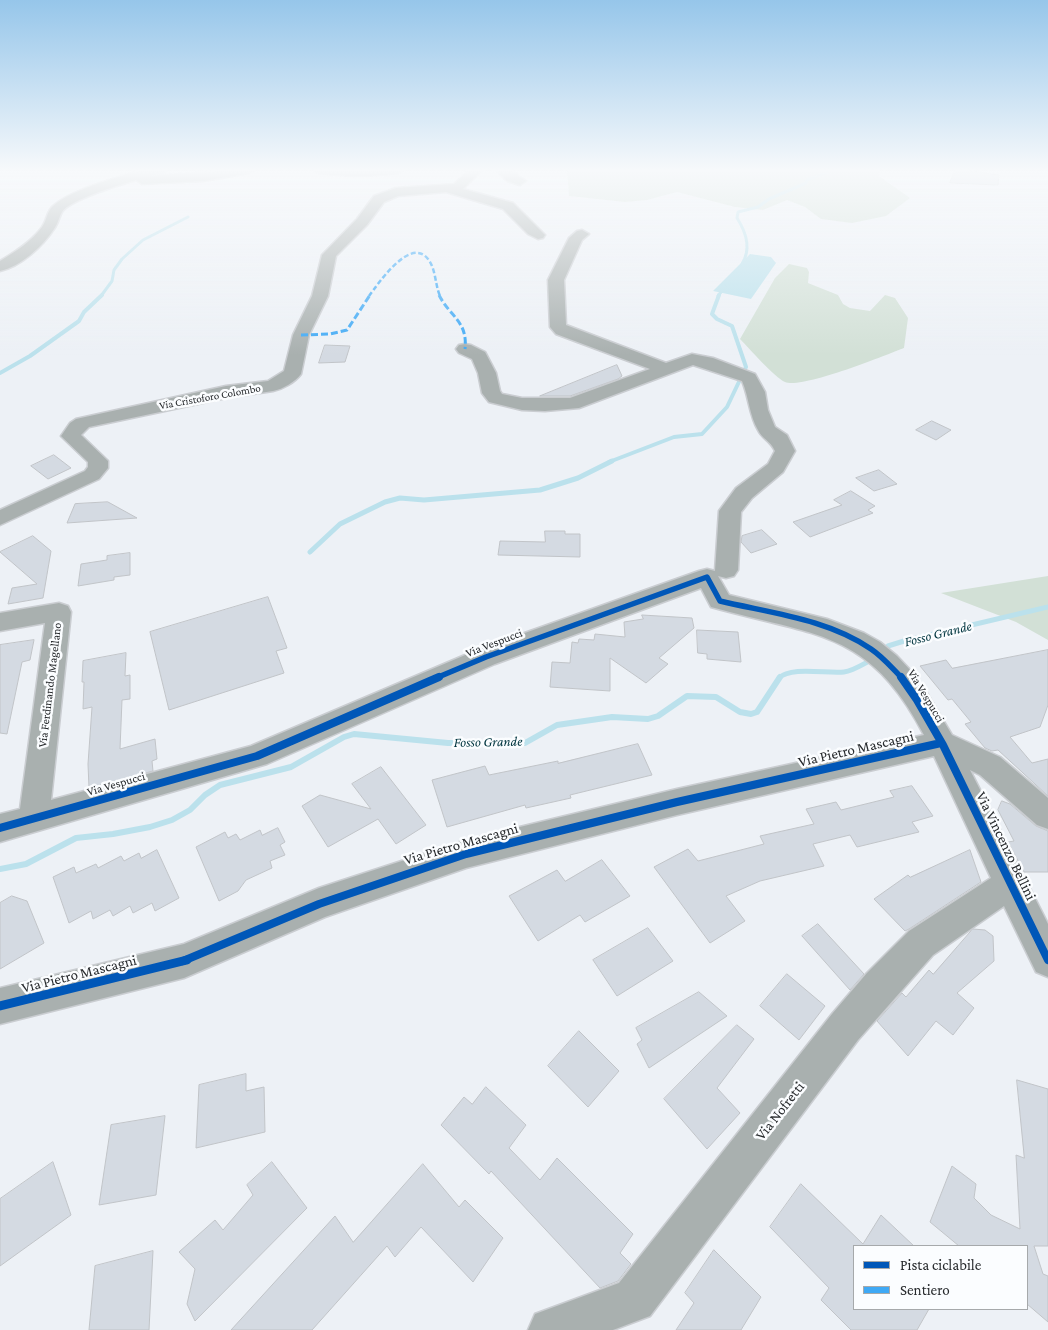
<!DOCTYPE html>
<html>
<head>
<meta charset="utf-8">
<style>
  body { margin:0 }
  #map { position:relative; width:1048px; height:1330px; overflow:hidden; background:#edf1f6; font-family:"Crimson Pro",serif }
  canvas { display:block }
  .legend { position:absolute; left:853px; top:1245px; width:175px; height:65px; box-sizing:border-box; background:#fbfdff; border:1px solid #a6a9ab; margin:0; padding:6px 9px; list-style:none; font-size:15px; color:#272a2d }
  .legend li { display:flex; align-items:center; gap:10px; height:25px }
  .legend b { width:25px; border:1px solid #a6a9ab }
</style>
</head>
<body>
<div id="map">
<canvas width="1048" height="1330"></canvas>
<ul class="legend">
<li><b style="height:6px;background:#0057b8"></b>Pista ciclabile</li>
<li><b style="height:6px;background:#3fa9f5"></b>Sentiero</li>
</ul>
</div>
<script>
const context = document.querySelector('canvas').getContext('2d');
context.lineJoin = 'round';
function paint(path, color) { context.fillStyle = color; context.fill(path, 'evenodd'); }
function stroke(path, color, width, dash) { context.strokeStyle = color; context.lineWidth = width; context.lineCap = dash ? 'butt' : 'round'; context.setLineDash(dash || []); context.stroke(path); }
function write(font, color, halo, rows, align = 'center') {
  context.font = font + ' "Crimson Pro",serif'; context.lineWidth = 5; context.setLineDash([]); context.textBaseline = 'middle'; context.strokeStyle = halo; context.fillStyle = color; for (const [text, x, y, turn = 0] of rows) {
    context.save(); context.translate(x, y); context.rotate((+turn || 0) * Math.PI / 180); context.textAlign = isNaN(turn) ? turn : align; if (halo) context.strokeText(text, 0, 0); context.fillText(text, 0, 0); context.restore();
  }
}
paint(new Path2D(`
  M567,169H880L879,176L910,198L886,216L852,223L821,219L805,207L787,200L763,210L735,207L677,192L647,200L625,202L569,196Z
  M789,264L807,268L809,272L808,283L838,295L843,304L850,308L870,311L885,295L895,298L908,318L904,348C883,356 803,389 785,382C775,378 749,348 740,339L775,278Z
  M1048,576V640L1016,622L941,593Z`), '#d2e0d6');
paint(new Path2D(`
  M750,254L771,257L776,263L751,299L713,291Z`), '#bbe1ec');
stroke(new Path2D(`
  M742,264C752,248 746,232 737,218L738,212L758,207L769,199L806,183L807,180L835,169
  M101,296L112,281L114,270L122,259L143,240L188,217
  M718,296L725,287`), '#bbe1ec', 3);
stroke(new Path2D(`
  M0,373L30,356L79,321L84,312L102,295
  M609,462L674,437L702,434L727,407L746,367L732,326L717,319L712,314L719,295`), '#bbe1ec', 4);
stroke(new Path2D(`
  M310,552L340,524L385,502L400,498L424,500L540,490L578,478L612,461
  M882,652L888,646L904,641L1048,607
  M779,678C791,666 827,674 844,672C853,671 865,663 873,659`), '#bbe1ec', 5);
stroke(new Path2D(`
  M0,869L26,864L76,838L113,834L150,827L172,820L190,810L205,795L220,785L291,767L344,737L354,734L448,743H525L557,725L612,717L648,719L658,716L687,696L716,697L740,712L751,714L757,712L780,677`), '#bbe1ec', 6);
const building = new Path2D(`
  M956,169L999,175L998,185L950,183Z
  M325,345L350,346L345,362L319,363Z
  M617,365L622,376L618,379L570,396H540Z
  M932,421L951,430L936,440L916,430Z
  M54,455L71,468L48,479L31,466Z
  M879,470L897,484L874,491L856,478Z
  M851,491L875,506L868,510L873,513L810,537L793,522L842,505L834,500Z
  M108,502L137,518L67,523L75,504Z
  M762,530L777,544L751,553L741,542L742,536Z
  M545,531H565V534H580V557L498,555L500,541L545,542Z
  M33,536L51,551L43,598L8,604L12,588L37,584L0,552Z
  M130,553V575L114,577V580L78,586L81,564L107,560V556Z
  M268,597L287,648L276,651L284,673L169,710L150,632Z
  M642,615L692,618L694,628L659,658L668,664L646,683L610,658V691L550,687L552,662L570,663L572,642L578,643L579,639L594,640L595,634L625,637L624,622L643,619Z
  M697,630L738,632L741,662L707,659V654L698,653Z
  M34,640L30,660L22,662L7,734L0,733V645Z
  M1048,650V705L1040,727L1010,737L1032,763L1048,759V796L998,750L992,751L985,748L965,724L971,722L952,699L948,700L920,666L946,660L952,668Z
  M126,653L125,676L130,675V699L122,700L120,749L155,739L157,759L152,761L153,771L89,788L88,764L92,707L83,709L84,682H82L83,661Z
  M638,744L652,775L570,795L571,798L526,808L525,805L447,827L432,780L485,766L489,775L558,761V763Z
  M381,767L426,825L396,844L378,819L328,847L302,806L320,795L371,809L352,784Z
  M912,786L933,816L912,822L919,832L857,847L850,835L813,844L824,866L760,881L726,896L745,921L710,943L654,867L688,849L698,861L764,844L760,836L814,824L806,809L836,802L841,810L894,797L890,791Z
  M1002,801L1010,804L1036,826L1048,831V872H1024L1008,842L1014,841L998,810Z
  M278,828L285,842L280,845L285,855L270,861L272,868L246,880L238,891L219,901L196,847L225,832L228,838L236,834L240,840L260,830L262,835Z
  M157,850L179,898L155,911L152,903L133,913L130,906L113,916L110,910L93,919L91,911L69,923L53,877L74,867L76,873L96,864L98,868L121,856L124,861L139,853L141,858Z
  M970,850L981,882L909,929L905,931L874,899L908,875L910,877Z
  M602,860L630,896L585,922L580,915L538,941L509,896L557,870L565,881Z
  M12,896L27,901L44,943L0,969V903Z
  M818,924L864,974L850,990L802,936Z
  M648,928L673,961L617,996L593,960Z
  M973,929L985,930L993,936L994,961L957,993L974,1008L953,1035L936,1021L908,1056L877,1021L902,993L906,997L929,970L933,974Z
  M787,974L825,1006L799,1040L760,1006Z
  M699,992L727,1016L649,1068L637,1044L642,1040L636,1028Z
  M737,1025L754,1039L717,1088L740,1113L707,1149L664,1099Z
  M579,1031L619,1071L588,1107L548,1066Z
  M246,1074V1091L264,1087L265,1132L196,1148L199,1085Z
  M1017,1080L1048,1089V1246H1034L1043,1274L1048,1276V1322L1027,1304V1246H959L930,1222L952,1166L976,1184L974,1198L991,1215L1020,1229L1016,1155L1024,1158Z
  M486,1087L526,1125L509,1148L540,1180L557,1158L633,1234L620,1253L631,1264L618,1281L600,1288L491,1171L489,1174L441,1125L464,1097L472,1104Z
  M165,1116L156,1195L99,1205L111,1125Z
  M53,1162L71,1215L0,1266V1199Z
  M272,1162L307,1208L195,1321L187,1304L195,1269L179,1252L215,1220L223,1230L253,1195L247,1185Z
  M423,1164L459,1207L465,1200L503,1238L473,1282L421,1227L395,1257L387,1246L312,1330H231L335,1216L353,1242Z
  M801,1184L863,1244L881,1215L914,1246H854V1309H929L917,1330H851L821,1300L829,1288L770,1227Z
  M714,1250L761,1297L741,1330H676L694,1303L685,1293Z
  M153,1251L149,1330H89L95,1266Z`);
paint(building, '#d4dae2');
stroke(building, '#c1c4c8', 1);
const minor = new Path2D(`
  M147,169H166L164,172L148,176L204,173L229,169H255L249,173L204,181L142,184L136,180C122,184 69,200 62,212C59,217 58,224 54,229C43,246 20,267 0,271V261C15,252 32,241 42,227C47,220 47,211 53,206C72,189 121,176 147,169Z
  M314,169H403L401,172C378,177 339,177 316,172Z
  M470,169H483L463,189L513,203L545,235L543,238L538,239L528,234L503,209L446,192L398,196L384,202L367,225L336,256L328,296L309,335L301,374C295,382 283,389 273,391L226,398L89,427L81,435L108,461V468L99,479L0,525V510L85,471L88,467V462L61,436L70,423L76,419L226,386L268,381L284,371L293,335L312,296L322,255L357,219L374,196L396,188L454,184Z
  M495,169H508L526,181L520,185L507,181Z
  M582,230L589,234L582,240L564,280L566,325L666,363L692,354L713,358L755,374L765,392L768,410L775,427L787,435L795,451L783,472L752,498L741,512L738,570L734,576L726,578L718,576L729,595L827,619L864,633L880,642L897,656L913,673L927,693L952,735L1000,757L1048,798V829L1037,825L980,775L970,770L1048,924V977L1036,972L1004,906L933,955L858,1040L650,1316L613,1330H528L535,1314L619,1283L832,1014L867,973L909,931L991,878L934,756L677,815L466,868L325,917L184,978L0,1024V988L184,944L319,888L466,840L677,789L924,735C869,629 814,636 711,607L701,588L495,664L267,764L0,842V814L20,809L45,623L0,631V613L59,603L68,606L71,612L51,800L251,746L477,650L699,571L707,569L715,571L719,511L736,488L768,464L775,451C770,440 762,439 758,430C749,415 749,397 742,381L693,365L579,408L545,411L522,410L489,402L482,393L478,373L472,359L459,353L456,349L459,345L465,344L471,345L485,352L496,373L500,391L502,394L522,398H570L650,369L556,334L550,327L548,280L569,238L577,231Z`);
stroke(minor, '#cacdd1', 3);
paint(minor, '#a9b0af');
stroke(new Path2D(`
  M369,296C378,284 410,236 428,259C436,269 435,285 440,296`), '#3fa9f5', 2.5, [5, 2.5]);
stroke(new Path2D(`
  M439,295C450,317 468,321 465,349
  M301,335L330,334L347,330L370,295`), '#3fa9f5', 3, [7, 3]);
stroke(new Path2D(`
  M436,678L486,657L707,577L720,601C770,613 828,619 871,649C883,657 892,668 902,678`), '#0057b8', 5.5);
stroke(new Path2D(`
  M901,677L917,700L943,745L1048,960
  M0,828L257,756L439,677
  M183,961L319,904L466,854L677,802L941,743`), '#0057b8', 8);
stroke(new Path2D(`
  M0,1006L187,960`), '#0057b8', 9);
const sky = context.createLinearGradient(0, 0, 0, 355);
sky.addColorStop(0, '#96c6ea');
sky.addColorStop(0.48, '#f7f9fb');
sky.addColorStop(1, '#f7f9fb00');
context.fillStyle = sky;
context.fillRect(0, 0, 1048, 355);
write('11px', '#272a2d', '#fbfdff', [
  ["Via Cristoforo Colombo",210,397,-10]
]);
write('12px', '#272a2d', '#fbfdff', [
  ["Via Vespucci",494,643,-21],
  ["Via Ferdinando Magellano",50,685,-83],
  ["Via Vespucci",926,696,59],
  ["Via Vespucci",116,784,-16]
]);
write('italic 14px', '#01353f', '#fbfdff', [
  ["Fosso Grande",938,634,-14],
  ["Fosso Grande",488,742,-1]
]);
write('15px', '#272a2d', '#fbfdff', [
  ["Via Pietro Mascagni",856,749,-13],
  ["Via Pietro Mascagni",461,844,-16],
  ["Via Vincenzo Bellini",1006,846,64],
  ["Via Pietro Mascagni",79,974,-14],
  ["Via Nofretti",780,1111,-52]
]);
</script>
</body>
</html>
